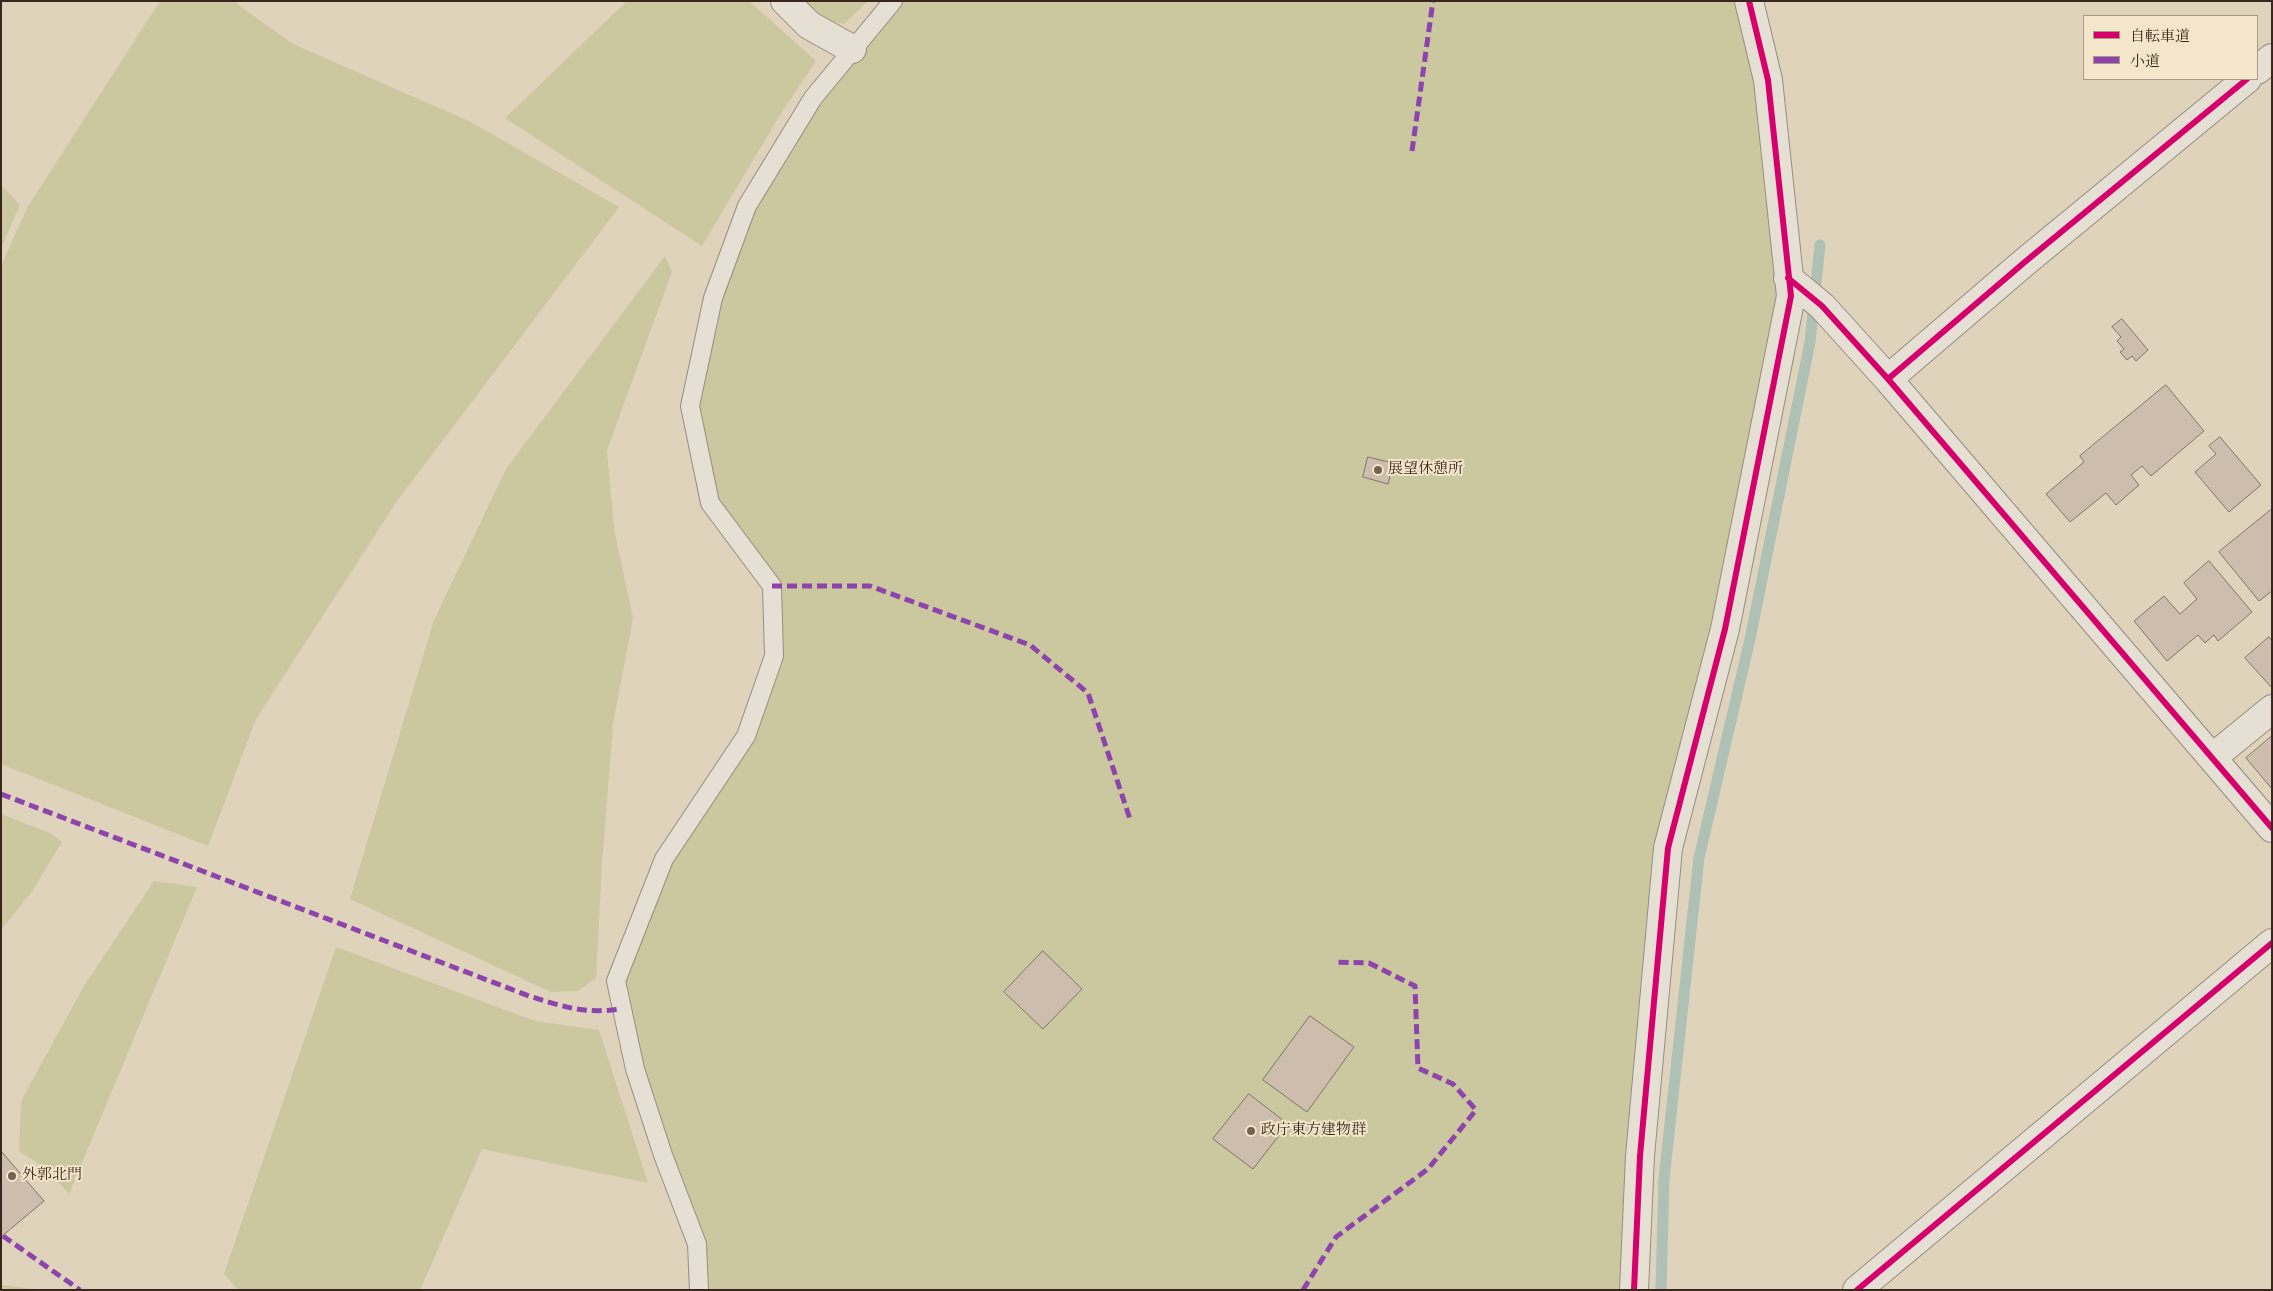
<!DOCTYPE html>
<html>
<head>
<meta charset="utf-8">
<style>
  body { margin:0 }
  #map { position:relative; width:2273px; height:1291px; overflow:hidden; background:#dfd3bc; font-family:"IM FELL DW Pica","Noto Serif JP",serif }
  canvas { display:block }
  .frame { position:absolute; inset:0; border:2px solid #39271e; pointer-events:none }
  .legend { position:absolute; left:2083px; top:15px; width:175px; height:65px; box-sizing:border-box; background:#f4e6ca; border:1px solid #a99a85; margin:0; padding:6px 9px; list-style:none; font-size:15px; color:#39271e }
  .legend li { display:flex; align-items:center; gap:10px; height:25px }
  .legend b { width:25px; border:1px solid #a99a85 }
</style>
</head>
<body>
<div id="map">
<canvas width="2273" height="1291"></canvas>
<div class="frame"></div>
<ul class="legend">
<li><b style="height:6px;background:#d6006c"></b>自転車道</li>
<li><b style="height:6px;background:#8e44ad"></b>小道</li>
</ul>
</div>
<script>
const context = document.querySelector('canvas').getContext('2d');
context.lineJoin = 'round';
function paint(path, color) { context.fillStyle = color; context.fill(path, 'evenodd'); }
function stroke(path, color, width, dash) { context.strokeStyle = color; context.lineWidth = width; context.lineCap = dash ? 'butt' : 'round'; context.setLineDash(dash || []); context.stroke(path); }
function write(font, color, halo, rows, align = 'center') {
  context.font = font + ' "IM FELL DW Pica","Noto Serif JP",serif'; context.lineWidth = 4; context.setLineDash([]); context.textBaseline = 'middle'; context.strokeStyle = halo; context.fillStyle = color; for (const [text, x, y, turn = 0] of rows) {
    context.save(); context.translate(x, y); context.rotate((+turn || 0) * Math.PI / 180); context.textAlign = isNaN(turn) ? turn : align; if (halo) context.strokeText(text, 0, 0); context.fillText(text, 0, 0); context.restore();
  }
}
paint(new Path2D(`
  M160,1H233L293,44L471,122L619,207L397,501L256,719L208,846L1,764V266L27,208Z
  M627,1H749L816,61L780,115L702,246L505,118Z
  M805,1H868L844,24L820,18Z
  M893,1H1749L1788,278L1668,848L1634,1290H699L697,1244L616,981L664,859L746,736L774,656L772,586L710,503L690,406L747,206L813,98Z
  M1,185L20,205L1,248Z
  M665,256L672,272L607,450L614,529L633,618L613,724L602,864L596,978L578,991L551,992L350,899L434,620L506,469Z
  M1,814L50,833L62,842L33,890L1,930Z
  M154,881L197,887L69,1194L48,1170L19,1151L21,1101L84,986Z
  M336,947L535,1021L599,1030L648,1183L482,1149L420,1290H238L224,1274Z
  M1,1285L36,1289L1,1290Z`), '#cbc79f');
stroke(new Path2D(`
  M1661,1290L1664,1179L1699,858L1750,639L1810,342L1820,245`), '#afc0b4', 11);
const building = new Path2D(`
  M2122,319L2148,350L2136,361L2132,356L2127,360L2120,352L2124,349L2117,341L2121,337L2112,327Z
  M2166,385L2204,431L2151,476L2142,466L2131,475L2139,485L2116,505L2106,493L2070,522L2046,494L2084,462L2080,456Z
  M2220,437L2261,485L2229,512L2195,472L2216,454L2209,446Z
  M1368,457L1393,463L1388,484L1363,477Z
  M2272,509V591L2259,601L2219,552Z
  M2209,561L2252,612L2218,641L2214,635L2205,643L2198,635L2167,661L2134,621L2164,596L2180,614L2197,599L2184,583Z
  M2269,637L2272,641V688L2245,658Z
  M2272,736V789L2246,758Z
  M1043,951L1082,989L1043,1029L1004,992Z
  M1310,1016L1354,1047L1307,1112L1263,1080Z
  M1249,1094L1288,1124L1253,1169L1213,1139Z
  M1,1151L44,1201L1,1237Z`);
paint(building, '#cdbdac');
stroke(building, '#7f766a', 1);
const service = new Path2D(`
  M699,1290L697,1244L663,1155L635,1069L616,981L664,859L746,736L774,656L772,586L710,503L690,406L713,298L747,206L813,98L893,1`);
const minor = new Path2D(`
  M785,1L809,25L852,49
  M2257,70L2272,58
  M1788,278L1822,306L1888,379L2272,828
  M1888,379L2026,261L2247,79
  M2212,758L2272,709
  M1634,1290L1640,1156L1668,848L1725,629L1791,296L1768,80L1749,1
  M1857,1290L2272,943`);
stroke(service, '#968d80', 20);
stroke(minor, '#968d80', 30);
stroke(service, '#e5dfd4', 18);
stroke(minor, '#e5dfd4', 28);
stroke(new Path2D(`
  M1412,151L1433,1
  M772,586H870L1030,645L1088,693L1130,819
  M1,794L529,996C564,1007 584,1014 621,1009
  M3,1236L80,1290
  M1303,1290L1336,1237L1428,1169L1476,1110L1453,1084L1418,1068L1415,986L1369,963L1334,962`), '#8e44ad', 5, [10, 5]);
stroke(new Path2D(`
  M1788,278L1822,306L1888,379L2272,828
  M1888,379L2026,261L2247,79
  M1634,1290L1640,1156L1668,848L1725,629L1791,296L1768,80L1749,1
  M1857,1290L2272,943`), '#d6006c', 6);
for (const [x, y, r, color] of [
  [1378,470,5,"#736355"],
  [1251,1131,5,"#736355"],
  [12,1176,5,"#736355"]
]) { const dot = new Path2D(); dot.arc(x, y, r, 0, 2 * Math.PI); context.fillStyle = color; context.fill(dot); stroke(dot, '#f4e6ca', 2); }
write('15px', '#39271e', '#f4e6ca', [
  ["展望休憩所",1388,470],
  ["政庁東方建物群",1261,1131],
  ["外郭北門",22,1176]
], 'left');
</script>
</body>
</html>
